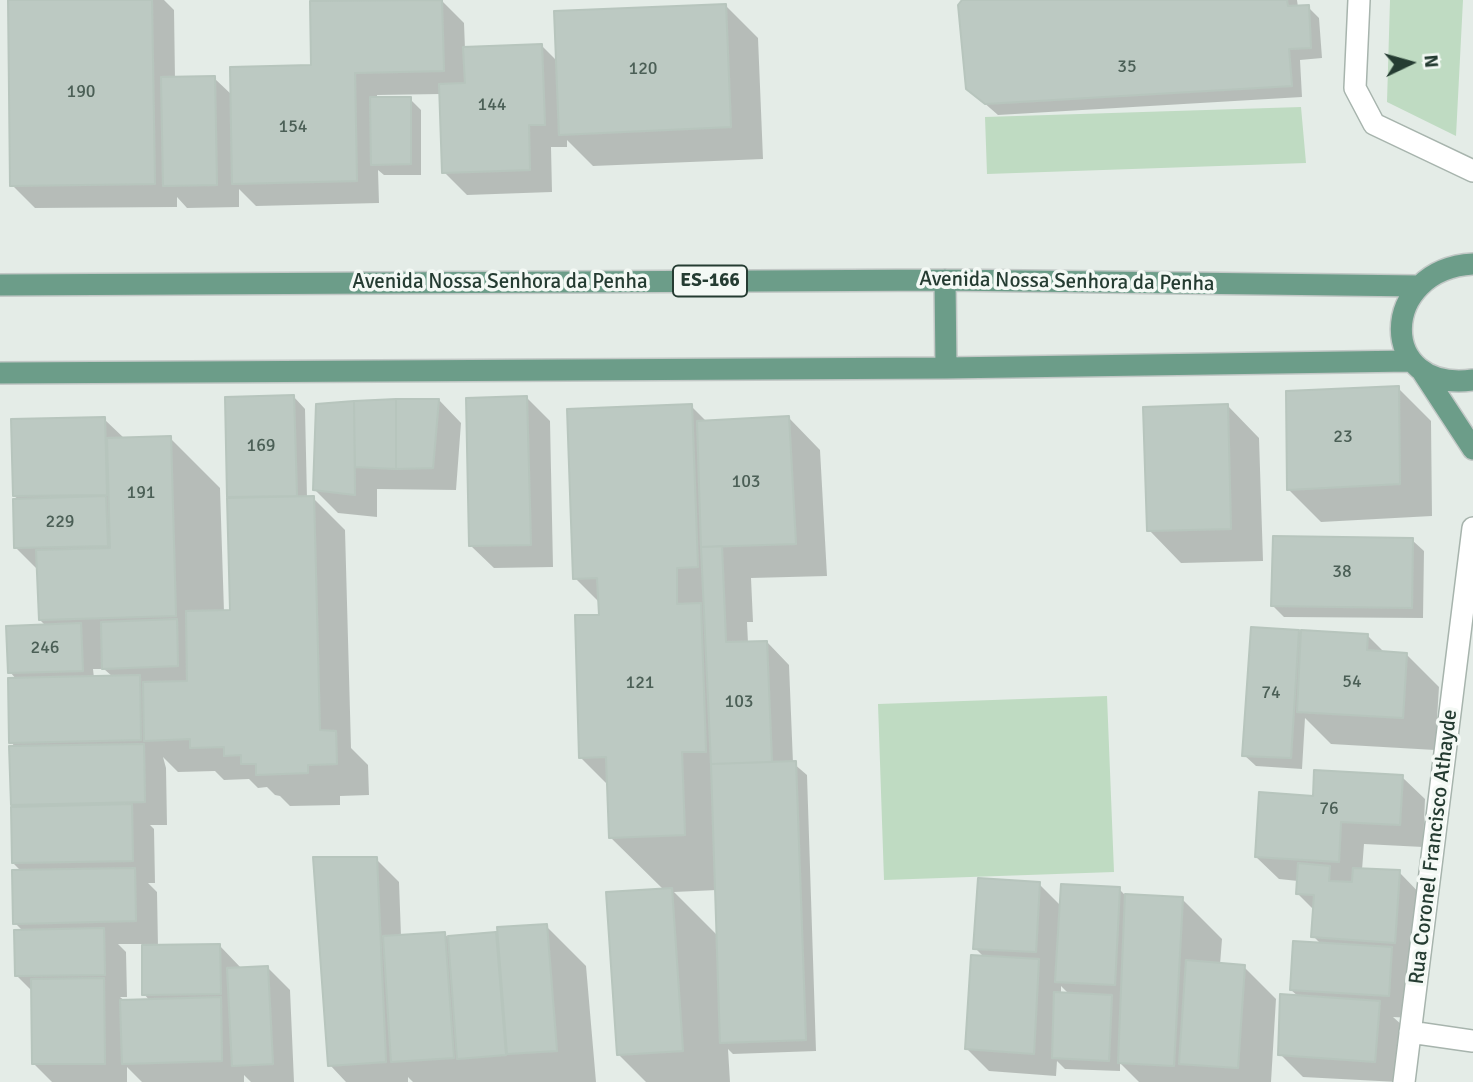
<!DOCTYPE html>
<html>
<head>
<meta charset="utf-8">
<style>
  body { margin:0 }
  #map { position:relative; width:1473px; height:1082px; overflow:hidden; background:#e4ece7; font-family:Signika,sans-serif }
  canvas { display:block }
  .north { position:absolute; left:1375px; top:28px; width:70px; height:70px; -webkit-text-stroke:5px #f4f9f5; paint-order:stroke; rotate:85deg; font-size:19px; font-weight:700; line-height:28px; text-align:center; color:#253c32 }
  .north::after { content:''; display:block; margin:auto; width:24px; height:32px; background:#253c32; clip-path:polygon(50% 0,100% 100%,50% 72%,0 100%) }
</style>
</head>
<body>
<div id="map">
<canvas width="1473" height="1082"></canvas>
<div class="north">N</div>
</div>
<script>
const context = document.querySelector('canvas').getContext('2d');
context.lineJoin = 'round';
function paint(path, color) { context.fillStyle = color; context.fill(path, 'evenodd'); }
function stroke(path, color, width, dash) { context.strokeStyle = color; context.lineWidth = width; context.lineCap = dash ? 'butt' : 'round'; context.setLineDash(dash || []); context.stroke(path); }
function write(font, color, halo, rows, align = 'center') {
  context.font = font + ' Signika,sans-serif'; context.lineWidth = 7; context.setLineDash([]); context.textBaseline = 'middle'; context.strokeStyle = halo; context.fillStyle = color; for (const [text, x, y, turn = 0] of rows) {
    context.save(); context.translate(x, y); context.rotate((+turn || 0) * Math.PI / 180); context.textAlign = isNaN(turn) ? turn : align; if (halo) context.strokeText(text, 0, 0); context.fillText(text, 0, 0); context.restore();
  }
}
paint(new Path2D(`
  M1390,0H1463L1456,136L1387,102Z
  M1301,107L1306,163L987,174L985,117Z
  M1107,696L1114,872L884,880L878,704Z`), '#bfdbc2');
paint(new Path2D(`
  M10,0H164L174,10L175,79L214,78L232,95L312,67L311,2L441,0L464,23L465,49L542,46L558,62L725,5L758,38L763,159L593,166L567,140V147H551L552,192L467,195L444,172L441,94L377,95V99H410L421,110V175H384L378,170L379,203L256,206L239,189V207L187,208L177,197V207L35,208L12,185Z
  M964,0H1297L1298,7H1308L1319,18L1322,58L1300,60L1302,97L998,115L967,88Z
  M1398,388L1431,421L1432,516L1321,522L1288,489Z
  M294,397L305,409L307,498H313L345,530L351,748L368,765L369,795L340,796V805L290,806L280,796L275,795L267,787L258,788L249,779L224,780L215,771L178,772L163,757L166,768L167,825H150L154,829L155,883H148L157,892L158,947L220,946L242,969L267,967L290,990L294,1082H251L244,1075V1082H142L127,1067V1082H52L33,1063V992L17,976L24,932L15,923L22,872L13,863L17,809L12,804L16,748L11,742L17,680L10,672L46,626L40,620L39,571L16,548L19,500L14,496L104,419L125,439L170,438L220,488L224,612L231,611L232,500L229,497ZM93,669H104L113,677L94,678ZM118,944H143L144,994L150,1001H125L120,997H127L126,952Z
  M527,398L550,421L553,567L494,568L471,546Z
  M439,400L461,423L456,490L377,489V517L338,513L315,490L318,406Z
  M1227,405L1259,438L1263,561L1181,563L1149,530Z
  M691,406L707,422L788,417L820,450L827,576L751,578L753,622H747L748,643L767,642L789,665L793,763L807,775L816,1051L733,1054L728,1049L730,1082H646L619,1055L664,890L610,837L608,785L581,758L601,616L600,603L575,578ZM717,890L718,936L674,892Z
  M1412,540L1424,551L1423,618L1284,617L1273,606Z
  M1298,631L1302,635L1368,636L1385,653L1406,654L1439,687L1435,750L1331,744L1305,718L1302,769L1256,766L1244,755Z
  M1402,777L1425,799L1423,847L1364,844L1362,870L1399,872L1431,905L1411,1018L1393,1017L1402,1025L1398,1082L1303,1077L1280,1054L1299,997L1291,990L1321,944L1313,936L1315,911L1297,893L1298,881L1279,879L1256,857L1314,797Z
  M376,859L399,882L401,936L444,934L448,937L546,926L586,966L596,1082H413L408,1077V1082H346L330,1065Z
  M1039,884L1061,906L1119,889L1125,895L1182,899L1222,939L1220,965L1244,967L1276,999L1271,1082H1139L1120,1063V1071L1065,1069L1057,1061L1056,1076L989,1071L966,1048L985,958L975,948ZM1061,986L1070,995L1061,994Z`), '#0003');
const building = new Path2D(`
  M8,0H152L155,184L10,186Z
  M442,0L444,71L355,73L357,181L232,184L230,67L311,65L310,1Z
  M962,0H1287L1288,6L1309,5L1311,48L1289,49L1292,86L985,104L966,89L958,5Z
  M726,4L731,127L559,135L554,11Z
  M542,44L545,125H529L530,170L442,173L439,84L465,83L463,47Z
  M215,76L217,185L163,186L161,77Z
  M370,97H411V164L371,165Z
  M1399,386L1400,484L1287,490L1286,391Z
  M294,395L297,496L227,497L225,397Z
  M527,396L531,545L469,546L466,398Z
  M396,399V469L355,467L354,401Z
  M396,399H439L433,468L396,469Z
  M354,401L355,495L313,490L316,404Z
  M692,404L698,567L677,568V604L701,603L706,752H682L685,835L609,838L606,757L579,758L575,615H599L597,578L573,579L567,409Z
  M1228,404L1231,529L1147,531L1143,407Z
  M789,416L796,544L701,547L697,421Z
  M105,417L107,495L13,496L11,419Z
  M171,436L176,616L39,620L36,550L110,548L107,438Z
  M106,496L108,546L14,548L13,499Z
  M314,496L320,730L336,731L337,764L308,765V773L256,775V764H241V755L224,756V747L190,748V739L144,741L143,682L187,681L186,611L230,610L227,498Z
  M1273,536L1413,538L1412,608L1271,606Z
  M722,546L726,642L767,641L772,762L711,764L701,547Z
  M177,619L178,666L102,669L101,622Z
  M81,623L83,671L8,673L6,626Z
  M1251,627L1299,630L1291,758L1242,756Z
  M1301,630L1368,634L1367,650L1407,653L1403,718L1297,712Z
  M140,675L141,740L9,743L8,678Z
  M144,744L145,802L11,805L9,746Z
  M796,761L806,1040L720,1043L711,764Z
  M1314,770L1403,775L1400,825L1341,822L1339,862L1255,857L1259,792L1313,796Z
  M132,804L133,861L12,863L11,807Z
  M313,857H377L386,1062L328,1066Z
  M1298,863L1330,866L1329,881L1352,882L1353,868L1400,870L1395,943L1311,937L1314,895L1296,894Z
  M135,868L136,921L13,924L12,870Z
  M978,878L1040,882L1036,952L973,949Z
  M1061,884L1120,887L1115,985L1055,982Z
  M672,888L683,1051L617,1055L606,892Z
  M1125,894L1183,897L1174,1066L1118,1063Z
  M547,924L557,1051L507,1054L497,927Z
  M104,928L105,975L15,976L14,930Z
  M445,932L454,1058L391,1062L383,936Z
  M496,932L506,1055L457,1059L448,936Z
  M1293,941L1392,947L1389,996L1290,990Z
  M220,944L221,994L142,995V945Z
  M971,955L1039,959L1034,1054L965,1049Z
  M1186,960L1245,965L1238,1068L1179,1064Z
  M268,966L273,1064L232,1066L227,968Z
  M104,978L105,1064H32L31,979Z
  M1054,992L1112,995L1109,1061L1052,1058Z
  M1280,994L1380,1001L1375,1062L1278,1055Z
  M221,997L222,1061L122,1064L120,1000Z`);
paint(building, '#bcc9c2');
stroke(building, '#b7c5bd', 2);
const minor = new Path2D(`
  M1359,0L1355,88L1374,124L1473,171
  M1410,1032L1473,1041
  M1404,1082L1473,528`);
const major = new Path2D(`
  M1473,264C1379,269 1376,393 1473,380
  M945,280L946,368
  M0,285L945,280L1419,286
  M1422,371L1473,449
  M0,373L946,368L1410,361`);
stroke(minor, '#a7b4ad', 24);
stroke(major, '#c2c8c6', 24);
stroke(minor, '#fff', 21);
stroke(major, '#6c9d89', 21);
write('18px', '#4b5f56', null, [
  ["35",1127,67],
  ["120",643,69],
  ["190",81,92],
  ["144",492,105],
  ["154",293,127],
  ["23",1343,437],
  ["169",261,446],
  ["103",746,482],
  ["191",141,493],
  ["229",60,522],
  ["38",1342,572],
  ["246",45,648],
  ["54",1352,682],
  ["121",640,683],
  ["74",1271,693],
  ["103",739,702],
  ["76",1329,809]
]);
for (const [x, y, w] of [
  [710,281,74]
]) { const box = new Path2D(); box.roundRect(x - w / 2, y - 15.5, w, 31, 5); context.fillStyle = '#f4f9f5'; context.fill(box); stroke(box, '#253c32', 2); }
write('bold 19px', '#253c32', null, [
  ["ES-166",710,281]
]);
write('21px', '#253c32', '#f4f9f5', [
  ["Avenida Nossa Senhora da Penha",500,282],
  ["Avenida Nossa Senhora da Penha",1067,282,1],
  ["Rua Coronel Francisco Athayde",1434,847,-83]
]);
</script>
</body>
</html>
